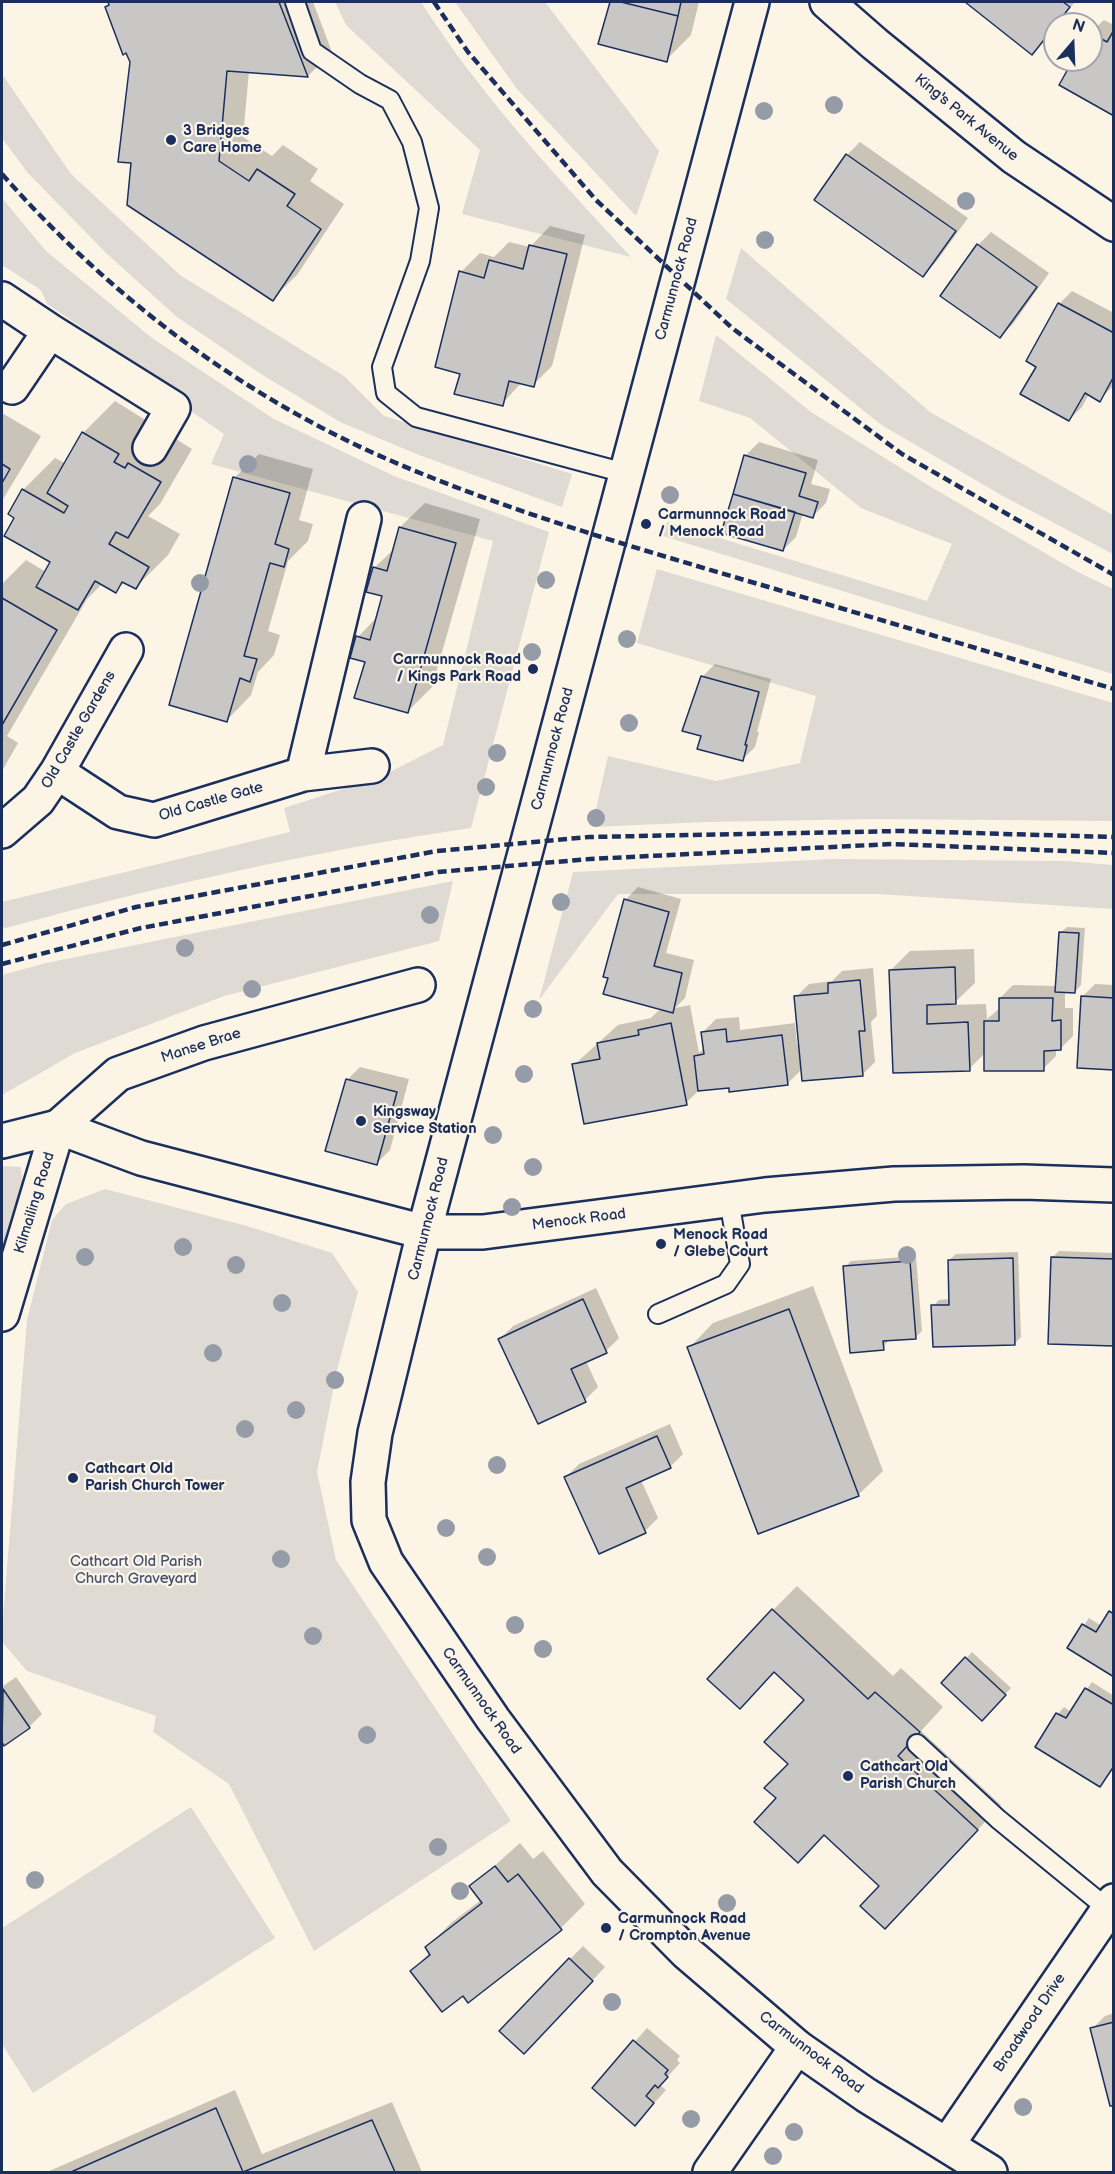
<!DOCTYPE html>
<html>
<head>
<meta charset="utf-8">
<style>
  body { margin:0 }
  #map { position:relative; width:1115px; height:2174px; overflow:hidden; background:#fcf5e5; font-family:"Balsamiq Sans",sans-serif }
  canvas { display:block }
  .frame { position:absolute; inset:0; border:3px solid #1b2f5e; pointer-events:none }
  .north { position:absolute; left:1043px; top:12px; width:60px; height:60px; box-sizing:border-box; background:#fcf5e5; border:2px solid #a2a6af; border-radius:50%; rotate:19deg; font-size:16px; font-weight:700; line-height:24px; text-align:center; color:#1b2f5e }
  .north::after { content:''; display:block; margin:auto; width:21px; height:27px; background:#1b2f5e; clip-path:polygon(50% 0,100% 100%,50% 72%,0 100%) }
</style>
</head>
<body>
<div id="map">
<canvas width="1115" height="2174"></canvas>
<div class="frame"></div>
<div class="north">N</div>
</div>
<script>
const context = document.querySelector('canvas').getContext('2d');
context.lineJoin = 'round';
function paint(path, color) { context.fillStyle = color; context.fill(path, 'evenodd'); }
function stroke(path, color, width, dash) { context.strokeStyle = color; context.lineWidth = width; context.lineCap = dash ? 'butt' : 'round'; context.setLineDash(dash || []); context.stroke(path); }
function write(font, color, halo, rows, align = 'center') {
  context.font = font + ' "Balsamiq Sans",sans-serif'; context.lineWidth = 4.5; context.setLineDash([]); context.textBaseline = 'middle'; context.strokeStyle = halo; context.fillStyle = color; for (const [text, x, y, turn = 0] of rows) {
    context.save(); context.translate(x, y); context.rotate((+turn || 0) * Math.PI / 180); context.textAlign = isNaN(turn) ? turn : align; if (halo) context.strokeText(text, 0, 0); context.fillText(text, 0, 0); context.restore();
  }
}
paint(new Path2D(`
  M335,2H421C480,95 556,176 631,257L462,214L480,150L346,25Z
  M455,2H545L659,151L636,216L517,89Z
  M2,74L71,174L180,275L344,376L384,416L572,474L562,507L419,455L340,422L261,374L177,317L106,253L27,172L2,138Z
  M2,198L46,251L152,338L274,419L394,476L549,532L471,828C313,851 156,887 2,929V902L290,832L284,808L380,777L443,745L493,541L211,464L224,434L93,343L90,333L47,304L41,290L2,265Z
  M741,248L930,412L1113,515V554L1001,495L880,424L726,299Z
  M716,335L811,412L936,490L1076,571L1113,589V674L663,536L667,522L927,601L952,544L861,508L750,418L699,401Z
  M657,569L1113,703V821L876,819L707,822L592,827L608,756L716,781L800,763L816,696L637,643Z
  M833,859L1065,861L1113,865V909L878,894H618L539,1000L573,872Z
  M453,881L439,941L224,996L75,1053L2,1095V975L46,963Z
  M2,1166L21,1167L23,1197L2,1270Z
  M105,1189L247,1226L332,1253L358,1292L337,1370L317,1472L336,1560L511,1821L314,1951L229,1784L153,1732L156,1716L27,1671L3,1643L2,1630L27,1320L52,1220L66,1204Z
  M191,1807L275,1938L33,2093L2,2044V1928Z`), '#dfdbd4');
paint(new Path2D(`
  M109,2H313L332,52L308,76L249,71L243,137L272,156L283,145L318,169L310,181L344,204L297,275L272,299L133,162L131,62Z
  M611,2H699L691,35L666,60L600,43Z
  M968,2H1075L1032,53Z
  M1104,20L1114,25V115L1075,60H1091V32Z
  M860,142L968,218L936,262L923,275L847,155Z
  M550,226L585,235L552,366L533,385L522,382L502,404L461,372V272L480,253L494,257L509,242L530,247Z
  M991,232L1049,273L1013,324L1000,336L978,245Z
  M1072,291L1114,313V385L1099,400L1089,394L1082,407L1069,420L1038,366L1028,360L1059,304Z
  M115,401L192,449L160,504L148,516L180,534L168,555L136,587L125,582L115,591L102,584L87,599L7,736L18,743L2,771V584L26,560L46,572L52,561L16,518L23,490L55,458L65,463L83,433Z
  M2,413L41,436L2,501Z
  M759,442L818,460L811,484L830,489L826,503L813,516L803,513L796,537L783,550L723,532L746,455Z
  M259,454L313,469L299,520L313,524L308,541L288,561L268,631L280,635L274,655L258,672L251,695L227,720L234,478Z
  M425,503L480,519L432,687L407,712L366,661L358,637L378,616L384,595L374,568L395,548L400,527Z
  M715,664L771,679L757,732H759L755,747L742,760L702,735V677Z
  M638,887L681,899L666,953L694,960L685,998L675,1008L690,1005L699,1053L705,1047L703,1032L716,1019L739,1017L740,1030L795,1023L797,1045H800L796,997L809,984L832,981L842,971L873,968L877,1016L871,1022L875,1062L862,1075L802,1069L787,1084L700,1089L686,1103L574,1065L618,1025L651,1018L658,1011L666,1009L625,900Z
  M1067,927L1085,928L1081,985L1075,992L1065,991V1008H1073V1036L1060,1049H1056V1056L1043,1069L985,1053L969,1069L894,1072L891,970L910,951L974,949L975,983L952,1005L986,1004L987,1019L1000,1008V998L1013,985L1057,986L1060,933Z
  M1095,984L1114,985V1068L1082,997Z
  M360,1067L409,1079L390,1150L377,1163L347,1080Z
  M1059,1251L1114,1253V1344L1053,1257Z
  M1018,1252L1021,1337L1015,1343L933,1306L939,1300L951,1299L949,1260L956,1254Z
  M916,1256L922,1331L916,1337L889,1339L883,1348L845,1267L851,1261Z
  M813,1286L883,1471L858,1495L689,1348L713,1323Z
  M596,1288L619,1338L606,1351L586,1361L598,1387L585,1400L500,1339L513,1326Z
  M670,1424L683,1454L670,1467L641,1480L658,1518L645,1531L566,1477L579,1464Z
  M797,1586L893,1676L901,1668L943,1707L921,1731L1001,1805L909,1903L778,1798L806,1700L775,1671L740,1707L773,1610Z
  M1114,1609V1675L1069,1647L1089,1618L1102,1626Z
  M972,1652L1011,1688L982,1719L943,1683Z
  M16,1677L42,1714L29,1727L2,1746V1687Z
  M1092,1682L1114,1696V1767L1100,1785L1037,1746L1058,1714L1064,1707L1071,1712Z
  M520,1843L533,1859L543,1851L585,1904L561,1928L463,1994L412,1971L430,1952L427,1947L451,1923L481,1900L471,1887Z
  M583,1946L605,1967L537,2039L570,1959Z
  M1114,2013V2104L1092,2029L1105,2016Z
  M647,2028L680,2056L677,2060L680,2063L660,2085L666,2090L635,2124L594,2088Z
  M235,2090L262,2154L392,2102L422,2172H47Z`), '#0003');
const building = new Path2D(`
  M108,2H279L308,77L227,71L219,161L249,181L257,169L295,194L287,206L321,229L273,301L127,205L131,163L118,162L130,62L126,53L123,55L105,7L109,5Z
  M610,2H621L678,16L667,62L598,44Z
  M621,2H681L678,16Z
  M965,2H1063L1070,7L1032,55Z
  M1114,30V116L1059,85L1073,60H1091V33L1107,42Z
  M846,154L956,231L923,277L814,200Z
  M977,244L1037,287L1000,338L940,296Z
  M529,245L567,254L534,387L509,381L503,406L454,394L460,374L435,367L459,271L484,278L489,260L523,269Z
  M1058,303L1114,333V376L1100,402L1085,393L1069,421L1020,394L1036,367L1026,361Z
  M82,432L119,454L114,462L125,468L128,463L161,482L128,538L116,532L109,544L149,567L136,589L122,582L116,593L95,581L78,610L36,587L50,562L4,536L14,518L8,514L22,489L64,513L68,506L47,493Z
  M744,455L806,473L799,496L818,502L813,518L733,494Z
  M2,464L10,469L2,483Z
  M233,477L290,493L275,544L289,549L284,567L270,563L244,656L257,659L250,682L240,678L227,722L169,705Z
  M733,494L795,512L783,551L721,533Z
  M399,527L456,543L408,713L354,698L365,662L350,658L356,636L370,640L382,596L366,592L373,567L387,571Z
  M2,598L57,630L2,725Z
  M701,676L759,692L745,745H747L743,761L697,749L701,736L682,731Z
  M624,899L669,912L654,966L682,973L673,1013L603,994L608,978L603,977Z
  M1059,932L1079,933L1075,993L1055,992Z
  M955,967L956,1004L927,1005V1024L968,1022L970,1071L893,1073L889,970Z
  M860,980L865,1031H859L863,1076L802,1081L794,996L828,993V983Z
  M1081,996L1114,998V1070L1077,1068Z
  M999,998H1053L1052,1021L1061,1020V1050L1044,1051V1071H984V1021H999Z
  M671,1023L687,1105L584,1124L572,1064L600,1059L597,1043L639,1035L638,1030Z
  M726,1029L727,1042L782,1035L788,1085L729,1092V1088L698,1091L694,1056L704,1054L701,1032Z
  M346,1079L397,1092L377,1165L325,1151Z
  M1051,1257L1114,1259V1346L1048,1344Z
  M1013,1258L1015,1345L933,1347L931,1305H949L948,1260Z
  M910,1261L916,1339L883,1341L884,1350L850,1353L843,1266Z
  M583,1299L607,1353L571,1369L586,1402L538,1424L498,1339Z
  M789,1309L859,1496L758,1534L687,1347Z
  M657,1436L671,1468L626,1488L646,1533L599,1554L564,1477Z
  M772,1609L868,1699L875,1692L920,1732L898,1756L978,1830L885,1929L860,1906L879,1886L824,1835L798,1863L754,1822L776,1798L764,1788L788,1764L764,1742L804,1700L774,1672L740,1709L707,1679Z
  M1109,1611L1114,1614V1677L1067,1648L1082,1624L1096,1632Z
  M965,1657L1006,1695L982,1721L941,1683Z
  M1085,1688L1114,1705V1766L1100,1787L1035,1747L1056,1713L1066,1718Z
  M3,1689L30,1728L4,1746L2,1742Z
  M495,1866L508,1882L518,1874L562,1930L468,2003L463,1996L442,2012L410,1971L430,1955L425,1947L482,1903L469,1886Z
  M569,1958L593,1981L524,2054L499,2031Z
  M1114,2022V2106H1110L1090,2028Z
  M633,2040L668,2070L665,2074L668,2077L658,2088L655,2085L646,2096L654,2103L635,2126L592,2088Z
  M216,2108L243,2172L372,2120L395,2172H71Z`);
paint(building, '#c8c7c6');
stroke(building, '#1b2f5e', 1.5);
const lane = new Path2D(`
  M295,2L312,51L360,84L390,100L412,142L429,208L420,261L382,367L386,393L416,417L625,473
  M658,1314L726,1284L740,1264L729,1200
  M917,1744L998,1819L1108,1909`);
const street = new Path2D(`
  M2,299L50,331L12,387
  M50,331L173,408L150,448
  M57,772L118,812L154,820L303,774L372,766
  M303,774L364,519
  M2,831L38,800L57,772L126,650
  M2,1314L58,1127L118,1074L204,1043L418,985
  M947,2145L1114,1901
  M710,2172L797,2047`);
const secondary = new Path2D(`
  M752,2L424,1232L375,1433L368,1482L369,1520L386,1562L493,1719L607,1872L686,1952L797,2047L866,2095L990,2172
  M827,2L875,44L1014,157L1114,224
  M2,1141L58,1127L141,1158L424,1232H483L765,1195L894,1184L1024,1182L1114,1185`);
stroke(lane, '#1b2f5e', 22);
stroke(street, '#1b2f5e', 38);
stroke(secondary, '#1b2f5e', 38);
stroke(lane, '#fcf5e5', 18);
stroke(street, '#fcf5e5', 33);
stroke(secondary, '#fcf5e5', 33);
stroke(new Path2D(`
  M434,2L468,52L596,200L732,328L902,454L1114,575
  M2,174C104,290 228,386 369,451C488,505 616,542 741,579C865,615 989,652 1114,689
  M2,945L136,907L437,851L589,837L901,831L1114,837
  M2,964L141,928L438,872L590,859L892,844L1114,853`), '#1b2f5e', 4.5, [9, 4.5]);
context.fillStyle = '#969ba8';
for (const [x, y] of [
  [834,105],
  [764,111],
  [966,201],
  [765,240],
  [248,464],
  [670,495],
  [546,580],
  [200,583],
  [627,639],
  [532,652],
  [629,723],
  [497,753],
  [486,787],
  [596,818],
  [561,902],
  [430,915],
  [185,948],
  [252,989],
  [533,1009],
  [524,1074],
  [493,1135],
  [533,1167],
  [512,1207],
  [183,1247],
  [907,1255],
  [85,1257],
  [236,1265],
  [282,1303],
  [213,1353],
  [335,1380],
  [296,1410],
  [245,1429],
  [497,1465],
  [446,1528],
  [487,1557],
  [281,1559],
  [515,1625],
  [313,1636],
  [543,1649],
  [367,1735],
  [438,1847],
  [35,1880],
  [460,1891],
  [727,1903],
  [612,2002],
  [1023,2107],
  [691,2119],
  [794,2132],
  [773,2156]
]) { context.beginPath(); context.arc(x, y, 9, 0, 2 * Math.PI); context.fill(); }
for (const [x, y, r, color] of [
  [171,140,6,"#1b2f5e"],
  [646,524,6,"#1b2f5e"],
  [533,669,6,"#1b2f5e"],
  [361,1121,6,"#1b2f5e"],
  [661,1244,6,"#1b2f5e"],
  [73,1478,6,"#1b2f5e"],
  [848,1776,6,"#1b2f5e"],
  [606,1928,6,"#1b2f5e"]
]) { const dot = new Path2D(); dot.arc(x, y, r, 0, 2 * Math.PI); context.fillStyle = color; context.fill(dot); stroke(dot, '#fcf5e5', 2); }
write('15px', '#1b2f5e', '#fcf5e5', [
  ["King's Park Avenue",966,118,39],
  ["Carmunnock Road",677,279,-75],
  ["Old Castle Gardens",79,730,-60],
  ["Carmunnock Road",553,749,-75],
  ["Old Castle Gate",211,802,-16],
  ["Manse Brae",201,1046,-18],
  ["Kilmailing Road",35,1203,-73],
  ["Carmunnock Road",429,1219,-76],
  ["Menock Road",579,1220,-7],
  ["Carmunnock Road",481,1701,55],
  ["Broadwood Drive",1030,2023,-56],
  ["Carmunnock Road",811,2053,37]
]);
write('bold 15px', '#1b2f5e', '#fcf5e5', [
  ["3 Bridges",183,131],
  ["Care Home",183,148],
  ["Carmunnock Road",658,515],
  ["/ Menock Road",658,532],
  ["Carmunnock Road",521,660,"right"],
  ["/ Kings Park Road",521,677,"right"],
  ["Kingsway",373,1112],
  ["Service Station",373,1129],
  ["Menock Road",673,1235],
  ["/ Glebe Court",673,1252],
  ["Cathcart Old",85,1469],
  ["Parish Church Tower",85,1486],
  ["Cathcart Old",860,1767],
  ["Parish Church",860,1784],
  ["Carmunnock Road",618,1919],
  ["/ Crompton Avenue",618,1936]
], 'left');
write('15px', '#425176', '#fcf5e5', [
  ["Cathcart Old Parish",136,1562],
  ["Church Graveyard",136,1579]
]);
</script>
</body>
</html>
